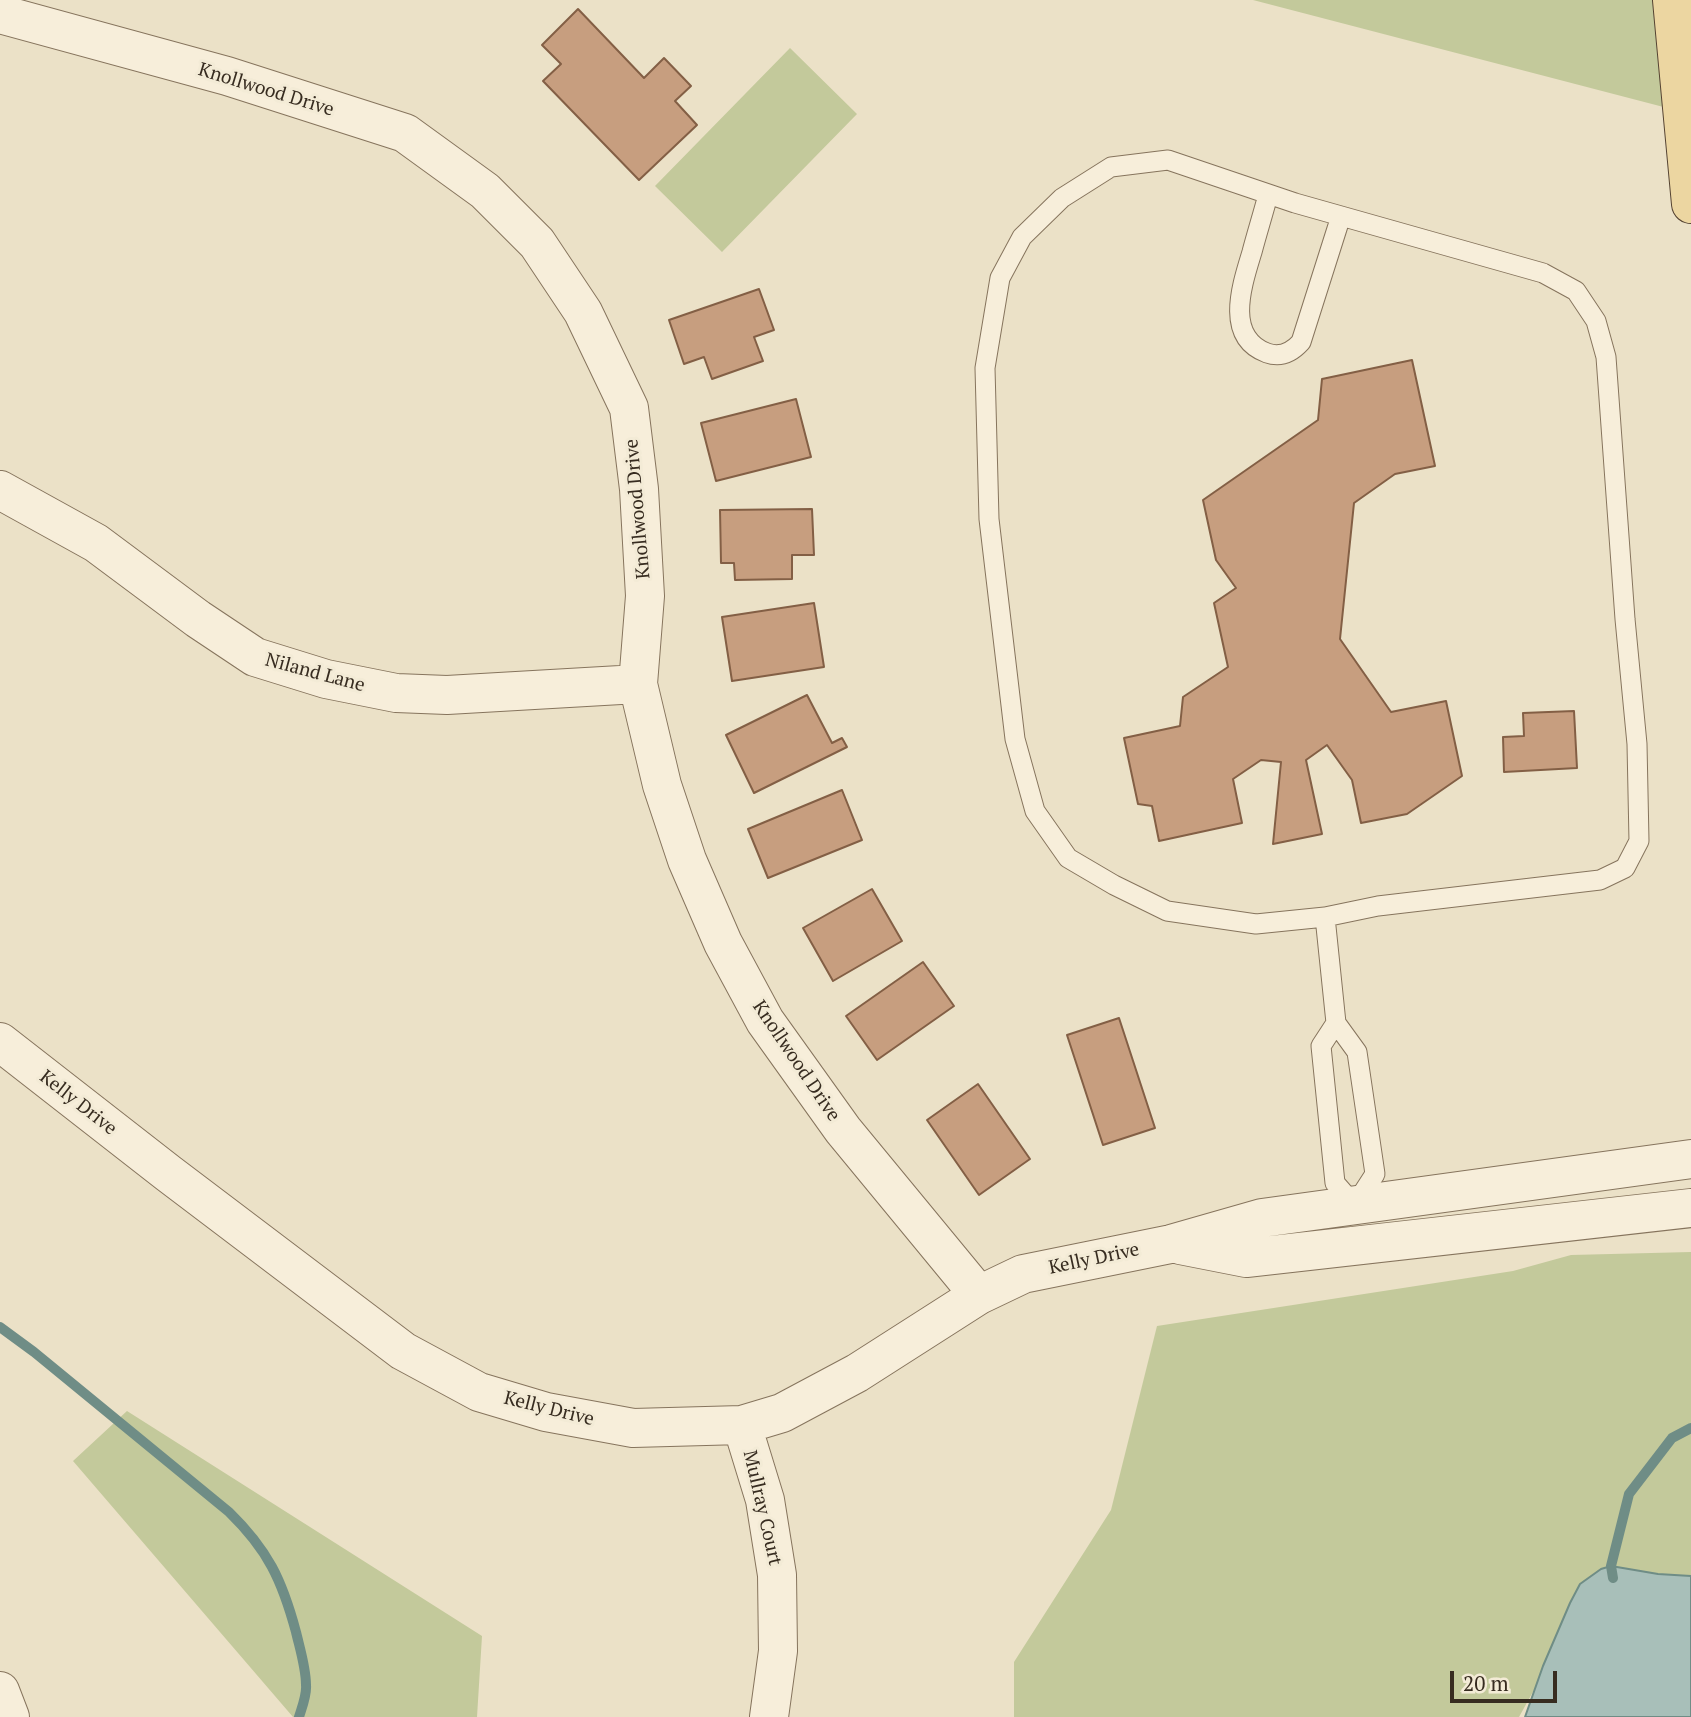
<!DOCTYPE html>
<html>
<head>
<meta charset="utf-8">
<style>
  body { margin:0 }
  #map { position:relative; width:1691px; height:1717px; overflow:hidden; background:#ebe1c7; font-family:"PT Serif",serif }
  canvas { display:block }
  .scale { position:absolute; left:1450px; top:1671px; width:107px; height:32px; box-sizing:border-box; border:4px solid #372c20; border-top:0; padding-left:9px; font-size:21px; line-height:24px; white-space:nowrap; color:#372c20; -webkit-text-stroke:5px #f3ebd6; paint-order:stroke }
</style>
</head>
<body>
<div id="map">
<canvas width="1691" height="1717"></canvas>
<div class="scale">20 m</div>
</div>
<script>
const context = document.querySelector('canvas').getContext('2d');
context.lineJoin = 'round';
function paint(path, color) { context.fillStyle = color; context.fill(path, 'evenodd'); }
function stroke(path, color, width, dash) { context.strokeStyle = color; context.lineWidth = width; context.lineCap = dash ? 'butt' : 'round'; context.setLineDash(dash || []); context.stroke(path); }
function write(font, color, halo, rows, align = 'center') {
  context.font = font + ' "PT Serif",serif'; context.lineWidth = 6; context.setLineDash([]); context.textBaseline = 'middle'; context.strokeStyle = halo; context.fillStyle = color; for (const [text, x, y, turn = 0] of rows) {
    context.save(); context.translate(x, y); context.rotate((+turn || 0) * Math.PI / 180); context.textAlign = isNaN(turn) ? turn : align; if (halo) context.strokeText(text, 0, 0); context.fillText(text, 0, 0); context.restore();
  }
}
paint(new Path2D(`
  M1253,0H1691L1675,110Z
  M790,48L857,114L722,252L655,186Z
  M1691,1252V1583L1601,1569L1519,1717H1014V1662L1111,1510L1157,1326L1513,1271L1571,1255Z
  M127,1411L482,1636L477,1717H293L73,1461Z`), '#c3c99b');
const water = new Path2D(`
  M1611,1566L1658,1574L1691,1576V1717H1525L1543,1666L1570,1603L1580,1584L1601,1569Z`);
paint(water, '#a8bfb9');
stroke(water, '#6f8d86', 2);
stroke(new Path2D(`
  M0,1327L34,1352L229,1512C268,1550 282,1580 296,1632C300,1649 306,1668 306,1685C307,1695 302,1707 299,1717
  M1613,1578L1611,1566L1629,1494L1672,1438L1691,1428`), '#6f8d86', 10);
const building = new Path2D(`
  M578,9L644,78L664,58L691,86L675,101L697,125L639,180L543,81L561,64L542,45Z
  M759,289L774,330L754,337L763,361L712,379L704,357L684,364L669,320Z
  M1412,360L1435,466L1395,474L1354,503L1340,639L1391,712L1446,701L1462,776L1407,814L1361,823L1352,780L1327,745L1306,760L1322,834L1273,844L1281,762L1261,760L1233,779L1242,823L1159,841L1152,806L1138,804L1124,738L1180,726L1183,697L1228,667L1214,603L1236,588L1216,560L1203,500L1318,420L1322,379Z
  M796,399L811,457L716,481L701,423Z
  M812,509L814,555H792V579L735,580L734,563H721L720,510Z
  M814,603L824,667L732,681L722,617Z
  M807,695L832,743L842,738L847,747L754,793L726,735Z
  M1574,711L1577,768L1504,772L1503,737L1524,736L1523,713Z
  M842,790L862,840L768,878L748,829Z
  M872,889L902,941L833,981L803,928Z
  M923,962L954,1006L877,1060L846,1016Z
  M1119,1018L1155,1128L1103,1145L1067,1035Z
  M978,1084L1030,1159L979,1195L927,1120Z`);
paint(building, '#c79e7f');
stroke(building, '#835f45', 2);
const service = new Path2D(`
  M1268,195C1263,214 1257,233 1252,252C1242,285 1224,337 1267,353C1281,358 1292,352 1301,342L1341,216
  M1325,917L1256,924L1167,911L1114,885L1068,858L1035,811L1015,739L989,519L985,368L1000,278L1022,237L1062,198L1111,167L1168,160L1295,203L1543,273L1576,291L1596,321L1606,357L1625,619L1637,744L1639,841L1625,868L1600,880L1378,906L1325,917L1336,1023
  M1355,1209V1206L1335,1183L1321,1046L1336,1023L1357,1052L1375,1174L1355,1205`);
const minor = new Path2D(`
  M0,14L227,76L405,133L485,191L537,243L583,312L629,408L639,489L645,596L638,684L662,785L687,860L723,943L765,1021L843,1130L979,1295
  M0,490L96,543L198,619L255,657L326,679L396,693L447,695L638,684
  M0,1042L168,1173L403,1351L479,1392L546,1412L633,1428L742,1425L782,1413L857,1373L979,1295L1023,1274L1171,1244L1262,1218L1691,1159
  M1180,1245L1246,1258L1691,1208
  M742,1425L765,1500L777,1575L778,1651L769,1717
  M0,1691L10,1717`);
const primary = new Path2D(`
  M1672,0L1691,204`);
stroke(service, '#86745d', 21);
stroke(minor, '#86745d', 40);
stroke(primary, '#544231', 40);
stroke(service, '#f7eeda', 19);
stroke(minor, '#f7eeda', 38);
stroke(primary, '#ecd6a1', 38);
write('19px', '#372c20', '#f3ebd6', [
  ["Knollwood Drive",266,90,17],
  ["Knollwood Drive",638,509,-95],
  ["Niland Lane",315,673,15],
  ["Knollwood Drive",796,1061,56],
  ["Kelly Drive",78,1103,38],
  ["Kelly Drive",1094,1259,-12],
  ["Kelly Drive",549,1409,14],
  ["Mullray Court",762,1508,77]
]);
</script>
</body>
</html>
